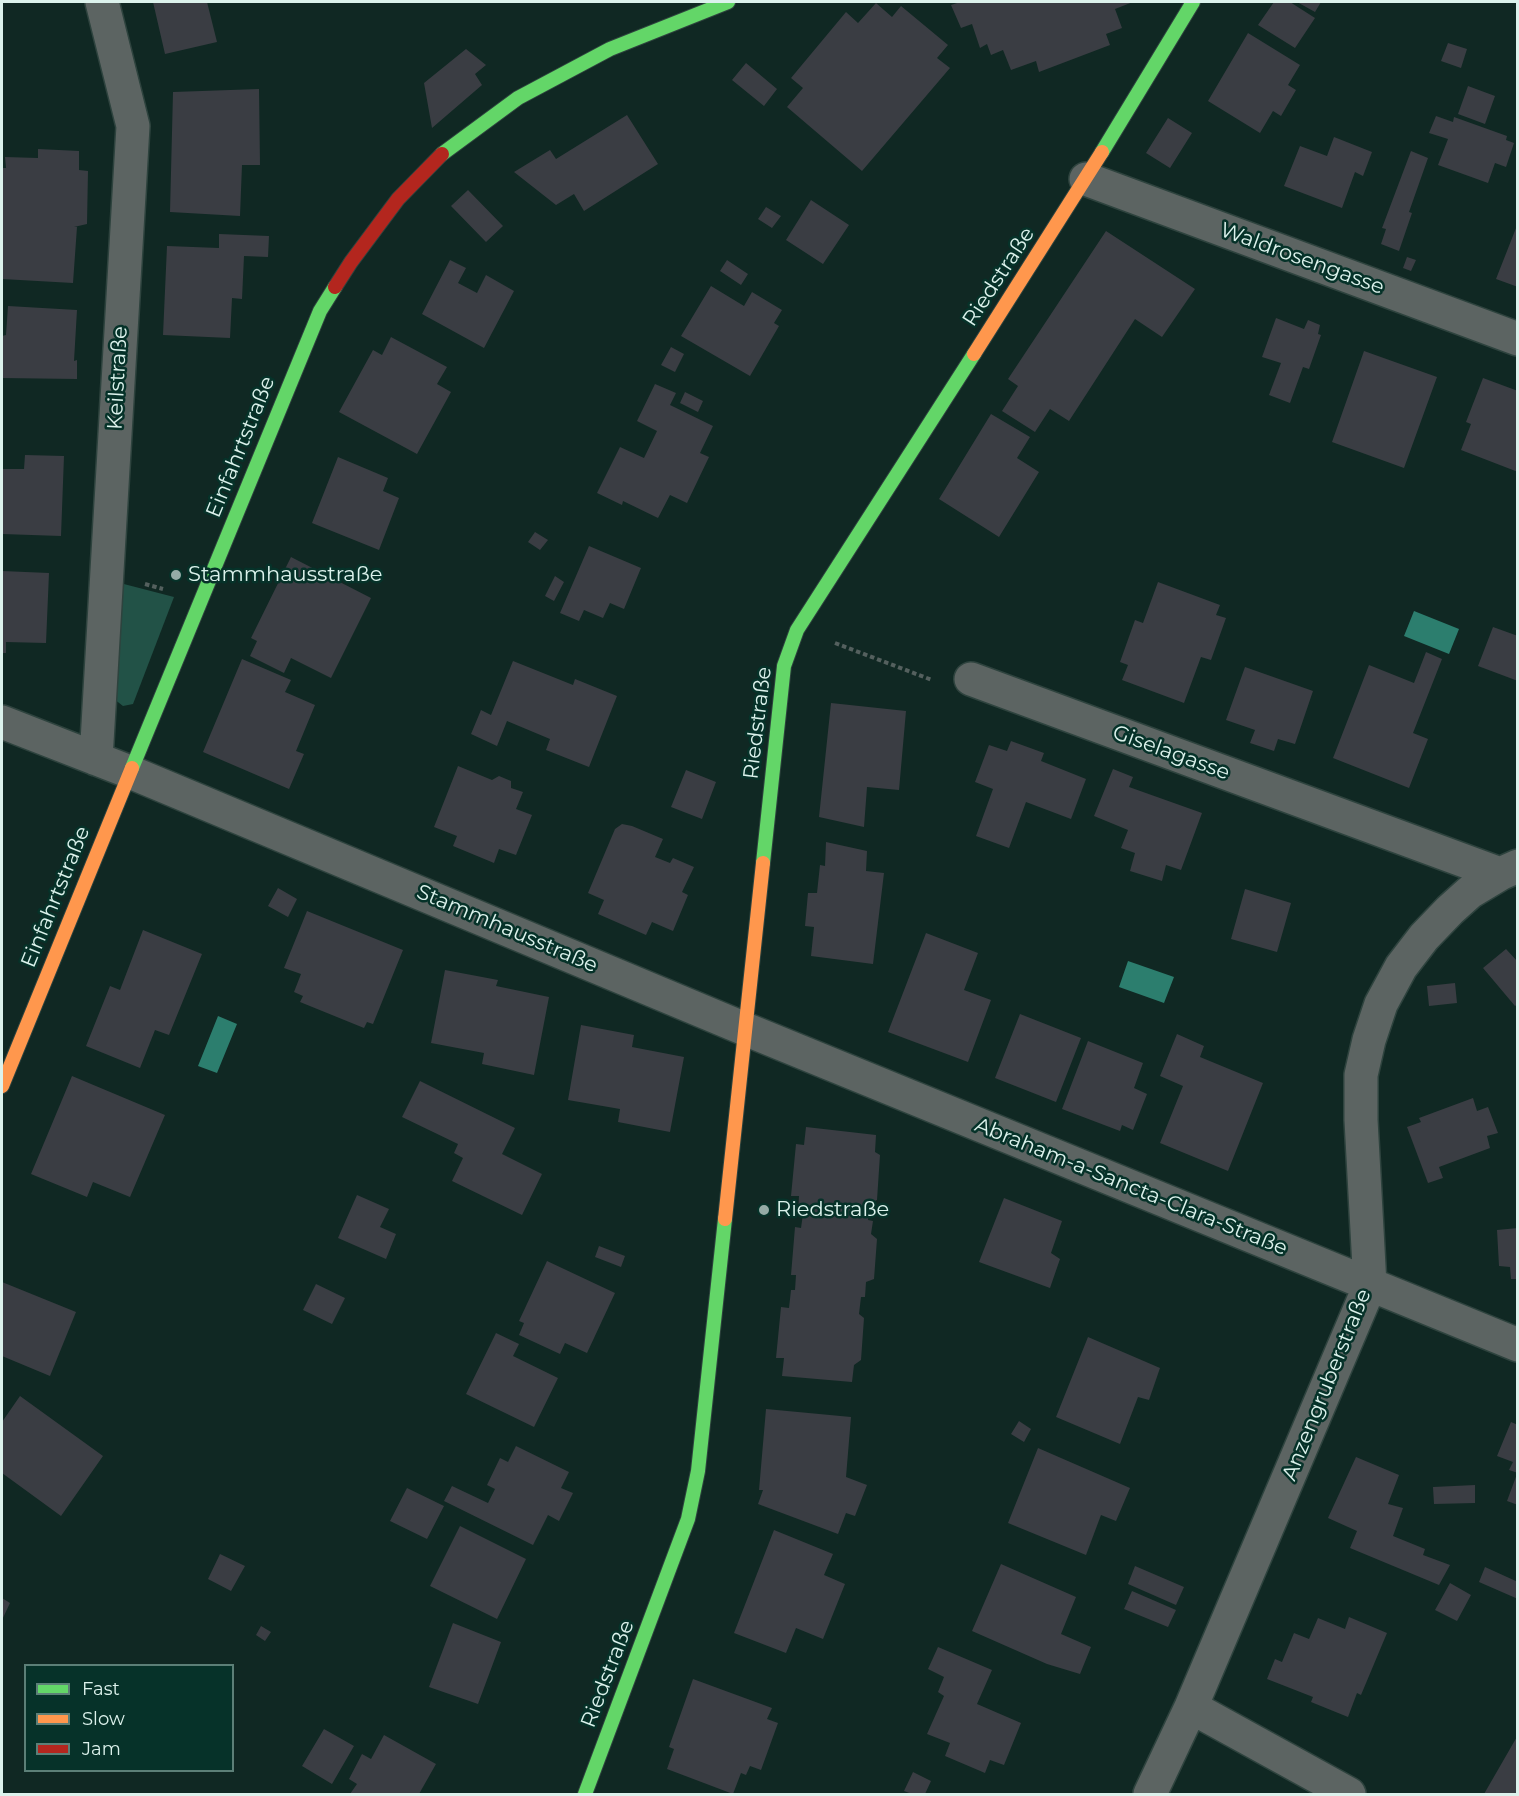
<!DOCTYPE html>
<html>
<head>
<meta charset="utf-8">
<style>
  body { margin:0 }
  #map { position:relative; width:1519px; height:1796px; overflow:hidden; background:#102823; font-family:Montserrat,sans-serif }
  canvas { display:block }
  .frame { position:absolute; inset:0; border:3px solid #dcf2ec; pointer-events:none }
  .legend { position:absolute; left:24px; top:1664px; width:210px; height:108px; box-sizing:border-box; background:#063229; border:2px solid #5c7f77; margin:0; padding:8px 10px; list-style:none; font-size:18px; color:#dcf2ec }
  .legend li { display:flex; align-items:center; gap:12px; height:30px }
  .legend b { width:30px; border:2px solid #5c7f77 }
</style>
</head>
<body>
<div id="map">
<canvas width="1519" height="1796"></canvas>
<div class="frame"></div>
<ul class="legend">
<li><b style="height:8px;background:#63d668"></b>Fast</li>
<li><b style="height:8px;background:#ff974d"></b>Slow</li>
<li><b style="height:8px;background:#b3261e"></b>Jam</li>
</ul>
</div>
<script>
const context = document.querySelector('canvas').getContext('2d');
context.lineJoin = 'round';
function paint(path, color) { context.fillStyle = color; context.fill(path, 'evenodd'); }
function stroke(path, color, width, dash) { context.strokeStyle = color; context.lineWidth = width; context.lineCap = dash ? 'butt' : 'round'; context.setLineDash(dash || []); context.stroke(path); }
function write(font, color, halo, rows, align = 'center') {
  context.font = font + ' Montserrat,sans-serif'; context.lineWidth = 5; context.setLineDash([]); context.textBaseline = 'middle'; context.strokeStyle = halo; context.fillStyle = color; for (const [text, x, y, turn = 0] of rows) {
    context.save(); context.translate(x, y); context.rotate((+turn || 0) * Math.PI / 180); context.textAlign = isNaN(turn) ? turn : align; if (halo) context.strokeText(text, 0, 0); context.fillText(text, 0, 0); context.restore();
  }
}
paint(new Path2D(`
  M120,583L174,597L133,704L123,706L114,699Z`), '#225247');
paint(new Path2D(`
  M1414,611L1459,629L1449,654L1404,636Z
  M1128,961L1174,977L1164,1003L1119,987Z
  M218,1016L237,1024L217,1073L198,1066Z`), '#2c7e6e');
paint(new Path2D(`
  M153,2H207L217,42L165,54Z
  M960,2H959H1133L1115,9L1122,28L1106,34L1110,45L1039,72L1036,61L1011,70L1003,50L991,55L987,44L980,48L972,24L961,28L951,5Z
  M1274,2H1290L1315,18L1295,48L1258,25Z
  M1297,2H1321L1315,12Z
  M876,3L892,17L901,6L948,45L937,58L950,68L862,171L787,107L803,88L791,78L846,12L858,23Z
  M1248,33L1300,65L1288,85L1296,90L1281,116L1273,111L1260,133L1208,101Z
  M1448,43L1467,49L1461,68L1441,61Z
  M466,49L486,65L475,74L482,85L432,128L424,83Z
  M746,63L777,89L764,106L732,80Z
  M1468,86L1495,96L1485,124L1458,114Z
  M259,89L260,165H242L240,216L170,212L173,92Z
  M627,115L658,164L584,211L574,194L556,205L514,172L550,150L556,159Z
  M1436,116L1453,122L1454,117L1507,136L1506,140L1514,143L1506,167L1495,163L1488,183L1438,165L1448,139L1429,133Z
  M1168,118L1192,133L1170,168L1146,153Z
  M1334,137L1372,152L1363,176L1355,172L1342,208L1284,186L1300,146L1327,156Z
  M38,149L79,151V170L88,171L87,224L74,227H77L73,283L2,279V168H6L5,157L38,158Z
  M1411,151L1428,158L1409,212L1412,213L1399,251L1381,244L1386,229L1382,228Z
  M468,190L503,226L486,242L451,206Z
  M811,200L849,225L823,264L786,240Z
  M766,207L781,216L772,228L758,219Z
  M1518,223V287L1496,279Z
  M1106,231L1195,289L1162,337L1135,319L1069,421L1050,409L1035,432L1002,411L1018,386L1008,379Z
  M219,234L269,236L268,257L244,256L242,299L232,298L230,338L163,335L167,246L219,248Z
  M1407,257L1416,260L1411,271L1403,268Z
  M450,260L466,268L458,283L477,293L486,275L514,291L484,348L422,314Z
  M727,260L748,274L741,285L720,271Z
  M711,286L744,306L752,292L782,310L774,323L779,326L750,376L681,336Z
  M8,306L77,310L74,361L77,360V379L2,378V336L6,335Z
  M1276,318L1304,329L1308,320L1320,325L1318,334L1321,335L1309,369L1303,367L1290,403L1269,395L1281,363L1262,357Z
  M391,337L447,367L437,384L451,392L417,454L339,412L373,350L382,355Z
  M671,347L684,354L675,372L661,365Z
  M1364,351L1437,377L1404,468L1332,442Z
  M1483,378L1518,391V472L1461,450L1471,424L1466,422Z
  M655,384L676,393L670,405L713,426L700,453L709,457L687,503L670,495L658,518L623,501L622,505L597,493L620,447L644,458L657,431L637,421Z
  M685,392L703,401L698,412L680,403Z
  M991,414L1030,437L1017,458L1039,472L999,537L939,499Z
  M25,455L64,456L61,536L2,534V469H24Z
  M338,457L388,478L383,491L399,498L379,550L312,523Z
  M535,532L548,540L540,550L528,542Z
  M589,546L641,568L624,609L610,603L603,618L584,610L579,621L560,613Z
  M291,557L371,598L331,678L291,658L284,673L250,656L257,641L251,638Z
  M2,571L49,573L46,643L6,642V653H2Z
  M555,576L564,582L554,601L545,596Z
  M1158,582L1220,605L1216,615L1226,618L1211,660L1201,657L1184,703L1122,680L1128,665L1120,662L1135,620L1143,623Z
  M1493,627L1518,636V681L1478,666Z
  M1426,652L1442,659L1413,733L1428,739L1409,788L1333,758L1369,665L1414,683Z
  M242,659L291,680L285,692L315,705L296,751L304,754L289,789L203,752Z
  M513,661L573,685L575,679L617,696L589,767L546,750L550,739L507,721L497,746L471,734L481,710L491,715Z
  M1245,667L1313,691L1295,744L1278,739L1274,751L1250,743L1255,730L1226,720Z
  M831,703L906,711L899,790L867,787L864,827L819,817Z
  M1011,741L1044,753L1041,761L1086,779L1071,819L1026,802L1009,848L976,836L993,789L975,782L989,745L1007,751Z
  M458,766L492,780L499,776L511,781V788L523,792L516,809L532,815L516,855L499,849L494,863L453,846L457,836L434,827Z
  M1113,769L1133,777L1129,787L1202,813L1181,870L1166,865L1162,881L1130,871L1135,853L1121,848L1128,830L1094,816Z
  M686,770L716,782L702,819L671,807Z
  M622,824L632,826L663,839L655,857L670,863L673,858L694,867L682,892L688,895L673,931L652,922L646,935L598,914L604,900L588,893L615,829Z
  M826,842L867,851L866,871L884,873L873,964L811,956L814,927L805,926L808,893H817L820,865L825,866Z
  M278,888L297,899L288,917L268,906Z
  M1245,889L1291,903L1277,952L1231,939Z
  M307,911L403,950L373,1024L367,1022L364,1028L300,1002L303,996L294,992L301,974L284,968Z
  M143,930L202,954L169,1035L155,1030L140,1068L86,1046L110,986L120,990Z
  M926,933L978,953L964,990L991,1000L968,1062L888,1032Z
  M1506,949L1518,962V1004L1515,1006L1483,968Z
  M445,970L498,980L496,986L549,997L534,1075L482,1064L484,1053L431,1043Z
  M1455,983L1457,1003L1429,1006L1427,986Z
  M1020,1014L1081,1038L1056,1102L995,1078Z
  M581,1025L634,1035L632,1047L684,1057L670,1132L618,1122L620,1109L568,1100Z
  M1177,1034L1204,1046L1200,1057L1263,1083L1228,1171L1160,1143L1183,1086L1160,1076Z
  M1088,1041L1143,1063L1134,1088L1147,1094L1133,1130L1122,1125L1120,1131L1062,1109Z
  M72,1076L165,1115L130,1197L93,1182L87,1197L31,1174Z
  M420,1081L515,1128L502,1154L542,1174L522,1215L452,1181L463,1158L454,1153L458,1144L402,1117Z
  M1473,1098L1477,1111L1488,1107L1498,1133L1487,1136L1490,1148L1439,1167L1443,1178L1428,1183L1407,1127L1421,1122L1419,1118Z
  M806,1127L876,1135L875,1152L880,1155L877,1200L870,1203L868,1220L873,1221L871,1234L877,1239L874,1279L866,1282L865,1297H861L859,1314L864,1318L861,1360L854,1365L852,1382L782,1376L784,1358H776L781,1307L789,1308L791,1290H795L796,1275H791L795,1227L801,1228L803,1214L798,1213L799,1196H791L796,1144L804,1145Z
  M357,1195L389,1209L380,1227L396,1234L386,1259L338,1238Z
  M1004,1198L1062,1221L1051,1253L1060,1259L1050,1288L979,1262Z
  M1518,1228V1279H1511L1510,1267L1499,1266L1497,1230Z
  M599,1246L625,1256L621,1267L595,1257Z
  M547,1261L615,1293L587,1353L565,1343L560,1354L519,1335L524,1323L519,1321Z
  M2,1282L76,1312L50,1376L2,1356Z
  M316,1284L345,1298L332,1324L303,1310Z
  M496,1333L519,1344L513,1356L558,1378L534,1427L466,1394Z
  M1088,1337L1160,1368L1149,1400L1138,1397L1120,1444L1056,1417Z
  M20,1396L103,1456L61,1516L2,1473V1422Z
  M766,1409L851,1417L846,1477L867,1485L855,1516L846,1513L838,1534L758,1504L763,1490H759Z
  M1019,1421L1031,1429L1024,1442L1011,1434Z
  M1511,1422L1518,1425V1473L1509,1470L1513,1462L1497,1456Z
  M516,1446L569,1472L561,1488L573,1493L559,1521L548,1515L533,1545L444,1501L452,1486L488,1503L495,1489L487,1485L500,1458L508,1462Z
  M1038,1448L1130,1488L1116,1521L1101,1515L1086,1555L1008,1523Z
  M1356,1457L1399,1475L1388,1504L1403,1508L1393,1536L1425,1549L1423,1555L1450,1565L1439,1585L1350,1548L1357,1531L1328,1518Z
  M1517,1474H1518V1505L1507,1501Z
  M1475,1485V1503L1434,1504L1433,1487Z
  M407,1488L444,1506L427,1539L390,1521Z
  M460,1526L526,1559L497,1619L430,1586Z
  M774,1530L833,1554L824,1575L845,1584L823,1639L796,1628L786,1653L734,1633Z
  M220,1554L245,1566L231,1591L208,1579Z
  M1001,1564L1076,1597L1061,1634L1091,1647L1080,1674L1047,1664L972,1631Z
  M1135,1566L1184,1587L1176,1605L1128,1584Z
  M1485,1567L1518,1582V1599L1479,1582Z
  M1450,1583L1471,1595L1457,1621L1435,1610Z
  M1132,1591L1176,1610L1168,1627L1124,1609Z
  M2,1598L10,1603L2,1620Z
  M1349,1617L1387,1633L1361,1695L1357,1693L1348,1717L1311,1702L1313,1697L1267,1679L1275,1659L1282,1662L1294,1633L1309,1639L1318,1618L1345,1629Z
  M453,1623L501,1642L478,1704L429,1687Z
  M261,1626L271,1632L265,1641L256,1635Z
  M938,1647L992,1670L977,1704L1021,1723L1004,1765L990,1760L985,1773L945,1756L950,1743L927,1734L944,1696L938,1692L944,1677L928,1669Z
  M693,1679L772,1708L767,1719L778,1723L761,1770L750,1766L746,1775L741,1773L733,1794L667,1769L674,1749L669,1747Z
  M324,1729L354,1746L332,1784L302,1766Z
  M384,1735L436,1764L419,1794H350L357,1784L349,1779L362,1754L371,1759Z
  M1518,1735V1794H1484Z
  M913,1772L931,1781L925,1794H912L904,1791Z`), '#3a3d43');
const street = new Path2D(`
  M1086,179L1518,339
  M971,679L1500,874
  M2,722L130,772L745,1029L1518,1345
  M96,759L133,126L102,2
  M1191,1707L1349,1794
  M1150,1794L1191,1707L1370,1285L1361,1120V1075L1369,1040L1381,1004L1401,967L1424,937L1450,910L1470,892L1500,874L1518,866`);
const fast = new Path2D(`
  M1102,152L1193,2
  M442,154L518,98L610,49L728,2
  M132,768L320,311L335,287
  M763,863L784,666L797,630L974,354
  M585,1794L688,1519L698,1471L725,1219`);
const slow = new Path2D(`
  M974,354L1102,152
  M2,1086L132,768
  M725,1219L763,863`);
const jam = new Path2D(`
  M335,287L351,262L398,199L442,154`);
stroke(street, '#2e433e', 36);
stroke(fast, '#2e433e', 16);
stroke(slow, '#2e433e', 16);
stroke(jam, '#2e433e', 16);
stroke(new Path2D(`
  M145,584L163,589
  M835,643L932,680`), '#54605e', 4, [4.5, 3]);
stroke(street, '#5c6462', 33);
stroke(fast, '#63d668', 14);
stroke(slow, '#ff974d', 14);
stroke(jam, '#b3261e', 14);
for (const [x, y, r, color] of [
  [176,575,6,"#95aba6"],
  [764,1210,6,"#95aba6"]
]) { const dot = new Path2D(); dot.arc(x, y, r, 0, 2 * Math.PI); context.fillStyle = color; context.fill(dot); stroke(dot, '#063229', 2); }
write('21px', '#dcf2ec', '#063229', [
  ["Waldrosengasse",1302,259,20],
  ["Riedstraße",999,277,-57],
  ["Keilstraße",118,378,-87],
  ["Einfahrtstraße",241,447,-68],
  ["Riedstraße",758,723,-83],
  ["Giselagasse",1171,753,20],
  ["Einfahrtstraße",56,897,-68],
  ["Stammhausstraße",507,929,23],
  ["Abraham-a-Sancta-Clara-Straße",1131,1187,22],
  ["Anzengruberstraße",1327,1385,-68],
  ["Riedstraße",608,1674,-69]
]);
write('21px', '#dcf2ec', '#063229', [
  ["Stammhausstraße",188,575],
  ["Riedstraße",776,1210]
], 'left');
</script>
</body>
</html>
